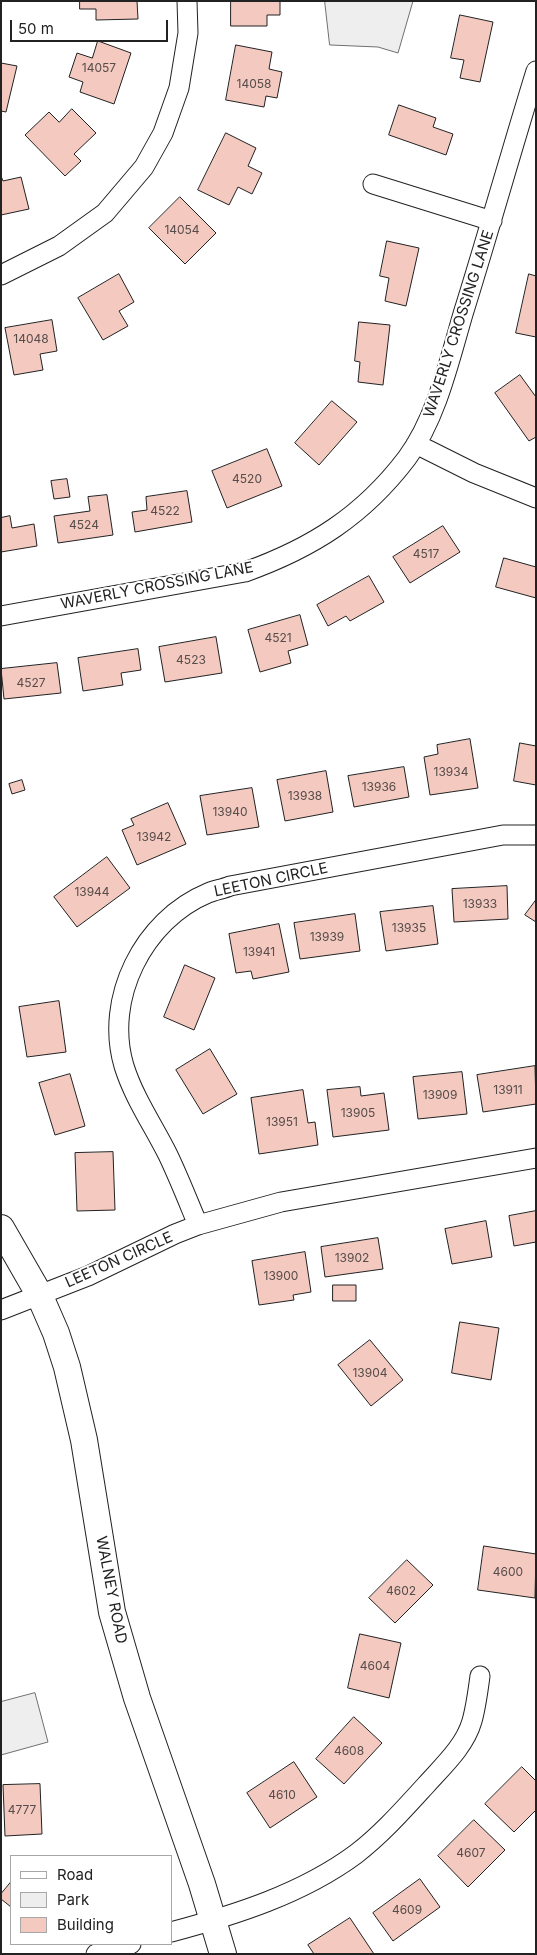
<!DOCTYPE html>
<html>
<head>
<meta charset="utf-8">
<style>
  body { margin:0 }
  #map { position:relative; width:537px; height:1955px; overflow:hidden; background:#fff; font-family:Inter,sans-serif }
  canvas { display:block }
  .frame { position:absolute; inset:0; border:2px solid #222; pointer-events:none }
  .legend { position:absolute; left:10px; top:1855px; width:162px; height:90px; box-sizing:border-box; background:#fff; border:1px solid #a7a7a7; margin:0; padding:6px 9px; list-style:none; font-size:15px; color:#222 }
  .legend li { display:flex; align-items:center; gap:10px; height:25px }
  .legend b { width:25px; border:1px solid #a7a7a7 }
  .scale { position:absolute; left:10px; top:20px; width:158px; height:22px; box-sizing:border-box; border:2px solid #222; border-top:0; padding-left:6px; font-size:15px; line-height:18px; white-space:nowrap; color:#222; -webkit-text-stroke:4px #fff; paint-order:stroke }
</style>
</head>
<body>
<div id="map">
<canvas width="537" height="1955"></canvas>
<div class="frame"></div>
<ul class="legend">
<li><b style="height:6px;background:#fff"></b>Road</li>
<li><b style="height:14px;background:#eee"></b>Park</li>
<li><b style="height:14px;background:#f3c9c0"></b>Building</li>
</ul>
<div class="scale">50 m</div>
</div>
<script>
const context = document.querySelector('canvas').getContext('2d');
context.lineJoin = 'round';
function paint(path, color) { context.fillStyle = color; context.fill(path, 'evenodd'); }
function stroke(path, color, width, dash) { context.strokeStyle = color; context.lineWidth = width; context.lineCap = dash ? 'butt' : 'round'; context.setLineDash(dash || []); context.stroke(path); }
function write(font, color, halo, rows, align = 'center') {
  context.font = font + ' Inter,sans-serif'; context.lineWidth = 4; context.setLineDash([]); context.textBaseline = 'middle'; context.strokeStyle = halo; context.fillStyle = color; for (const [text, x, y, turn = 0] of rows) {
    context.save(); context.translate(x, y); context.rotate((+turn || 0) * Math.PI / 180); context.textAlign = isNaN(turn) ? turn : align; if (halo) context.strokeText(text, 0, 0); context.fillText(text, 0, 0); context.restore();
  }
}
const green = new Path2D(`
  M325,1H413L398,53L378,47L330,45Z
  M35,1693L48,1742L1,1755V1702Z`);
paint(green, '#eee');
stroke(green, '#6f6f6f', 1);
const building = new Path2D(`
  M80,1H137L138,19L96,20V9H80Z
  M231,1H280V15H267V26H231Z
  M460,15L493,22L480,82L460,78L464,60L451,58Z
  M98,41L131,53L114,104L80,92L83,82L69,77L77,53L92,58Z
  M236,45L272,52L269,69L282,72L277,98L266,96L264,107L226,100Z
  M1,63L17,66L6,112L1,111Z
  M399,105L436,118L433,127L453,134L446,155L389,135Z
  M72,109L96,133L74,154L81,161L65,176L25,135L49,112L59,122Z
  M226,133L256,148L248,166L262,173L252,194L238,187L229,205L198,190Z
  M1,176L3,181L21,177L29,209L1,215Z
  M180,197L216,233L185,264L149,228Z
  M387,241L419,248L406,306L385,301L389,278L380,276Z
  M119,274L134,302L119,311L128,326L103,340L78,298Z
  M529,274L536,276V337L516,333Z
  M52,320L57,351L40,354L43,370L14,375L5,328Z
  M359,322L390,325L383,385L358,382L360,362L355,361Z
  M520,375L536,397V437L529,441L495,393Z
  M332,401L357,422L319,465L295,443Z
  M267,449L282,486L227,508L212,471Z
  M67,479L70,497L54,499L51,481Z
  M187,491L192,522L135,532L132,512L147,510L146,497Z
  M107,495L113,535L58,543L54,516L90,511L88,497Z
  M10,516L12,528L34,524L37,546L1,552V518Z
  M443,526L460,552L410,583L393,557Z
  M504,558L536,567V598L496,587Z
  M369,576L384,602L350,621L346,616L328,626L317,605Z
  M300,615L308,645L288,651L291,663L260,672L248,630Z
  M216,637L222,673L165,682L159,647Z
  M138,649L141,670L121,673L123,685L83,691L78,658Z
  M57,663L61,693L4,699L1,669Z
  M470,739L478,788L430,795L424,757L438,754L437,745Z
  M520,743L536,746V785L514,781Z
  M404,767L409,797L354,807L348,776Z
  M326,771L333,812L285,821L277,780Z
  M22,780L25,790L12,794L9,784Z
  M252,788L259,827L207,835L200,796Z
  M168,803L186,844L137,865L122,830L134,825L131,819Z
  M107,857L130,888L77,927L54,897Z
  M507,886L508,919L454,922L452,889Z
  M536,900V922L525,915Z
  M433,906L438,944L386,951L380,912Z
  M355,914L360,951L300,959L294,923Z
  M279,924L289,972L253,979L251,971L236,973L229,934Z
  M185,965L215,978L194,1030L164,1017Z
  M59,1001L66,1052L27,1057L19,1007Z
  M210,1049L237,1094L203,1114L176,1070Z
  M535,1066L536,1104L483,1112L477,1075Z
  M462,1072L467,1114L418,1119L413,1077Z
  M70,1074L85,1126L55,1135L39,1083Z
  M360,1087L361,1096L384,1093L389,1130L333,1137L327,1090Z
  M303,1090L308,1123L315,1122L318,1145L259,1154L251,1098Z
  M113,1152L115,1210L77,1211L75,1153Z
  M536,1211V1242L514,1246L509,1216Z
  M486,1221L492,1257L452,1264L445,1229Z
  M378,1238L383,1269L325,1277L321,1247Z
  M305,1252L311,1292L293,1295L294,1300L259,1305L252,1261Z
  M333,1285H356V1301H333Z
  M460,1322L499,1328L491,1380L452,1373Z
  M370,1340L403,1380L371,1406L338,1365Z
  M484,1546L536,1554L535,1598L478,1590Z
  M407,1560L433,1585L395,1623L369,1598Z
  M360,1634L401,1643L389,1698L348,1688Z
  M354,1717L382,1743L344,1784L316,1759Z
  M294,1762L317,1797L270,1828L247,1793Z
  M522,1767L536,1781V1810L514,1832L485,1804Z
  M40,1784L42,1834L5,1836L3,1785Z
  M474,1820L505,1850L468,1887L438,1856Z
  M420,1879L440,1907L393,1941L373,1913Z
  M11,1882V1907L1,1899V1894Z
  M350,1918L374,1954H314L308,1945Z`);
paint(building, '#f3c9c0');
stroke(building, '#222', 1);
const minor = new Path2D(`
  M373,184L492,221
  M1,275L59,246L105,213L144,167L163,133L179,88L188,33L187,1
  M416,444L474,473L536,498
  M1,616L245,572C312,548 363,516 407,458C436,419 449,362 463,314C488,234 511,152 536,71
  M198,1225C188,1201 179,1178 168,1155C153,1125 134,1098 124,1066C104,999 143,920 208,893C215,890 223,889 230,886L503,835H536
  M1,1310L88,1276L175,1234L198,1225L281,1202L536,1158
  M171,1932C235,1915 302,1894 356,1854C382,1834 404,1809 426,1785C443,1766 465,1746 472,1721C476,1707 478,1691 480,1676
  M96,1954L131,1944`);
const secondary = new Path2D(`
  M1,1228L39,1294L56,1333L67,1367L84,1440L112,1612L137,1698L202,1884L223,1954`);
stroke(minor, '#222', 21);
stroke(secondary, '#222', 28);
stroke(minor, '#fff', 19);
stroke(secondary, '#fff', 26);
write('12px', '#564c4a', null, [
  ["14057",99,68],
  ["14058",254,84],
  ["14054",182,230],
  ["14048",31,339],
  ["4520",247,479],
  ["4522",165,511],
  ["4524",84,525],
  ["4517",426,554],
  ["4521",278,638],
  ["4523",191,660],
  ["4527",31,683],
  ["13934",451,772],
  ["13936",379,787],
  ["13938",305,796],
  ["13940",230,812],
  ["13942",154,837],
  ["13944",92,892],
  ["13933",480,904],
  ["13935",409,928],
  ["13939",327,937],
  ["13941",259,952],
  ["13911",508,1090],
  ["13909",440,1095],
  ["13905",358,1113],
  ["13951",282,1122],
  ["13902",352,1258],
  ["13900",281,1276],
  ["13904",370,1373],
  ["4600",508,1572],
  ["4602",401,1591],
  ["4604",375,1666],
  ["4608",349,1751],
  ["4610",282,1795],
  ["4777",22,1810],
  ["4607",471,1853],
  ["4609",407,1910]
]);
write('15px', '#222', '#fff', [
  ["WAVERLY CROSSING LANE",459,324,-72],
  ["WAVERLY CROSSING LANE",157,586,-11],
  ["LEETON CIRCLE",271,880,-12],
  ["LEETON CIRCLE",119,1260,-24],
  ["WALNEY ROAD",111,1590,79]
]);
</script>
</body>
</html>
